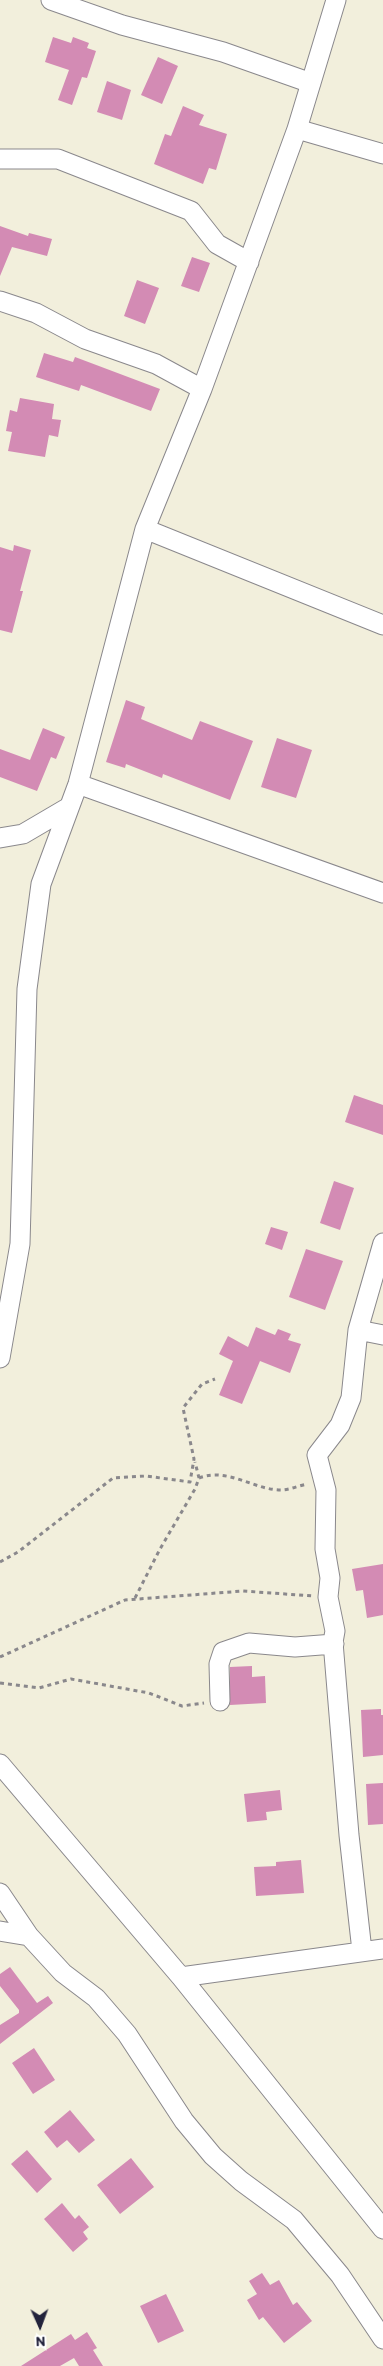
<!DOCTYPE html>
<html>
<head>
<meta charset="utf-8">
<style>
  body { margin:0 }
  #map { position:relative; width:383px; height:2366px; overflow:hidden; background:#f2efdc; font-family:Itim,sans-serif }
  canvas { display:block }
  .north { position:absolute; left:15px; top:2301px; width:50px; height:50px; -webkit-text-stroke:4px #fff; paint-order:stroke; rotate:178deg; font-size:14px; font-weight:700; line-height:20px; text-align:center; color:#22223b }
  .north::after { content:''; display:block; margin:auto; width:18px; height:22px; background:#22223b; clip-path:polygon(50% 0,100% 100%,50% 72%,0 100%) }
</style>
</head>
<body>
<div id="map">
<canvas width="383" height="2366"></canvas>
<div class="north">N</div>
</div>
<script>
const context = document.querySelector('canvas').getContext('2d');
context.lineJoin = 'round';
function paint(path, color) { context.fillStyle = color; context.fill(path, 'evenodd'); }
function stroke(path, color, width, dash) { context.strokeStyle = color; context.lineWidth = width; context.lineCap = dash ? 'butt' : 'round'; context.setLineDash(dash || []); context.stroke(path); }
paint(new Path2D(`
  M53,37L71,43L73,37L89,43L87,48L96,51L87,78L82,77L72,105L58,100L69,70L45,62Z
  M158,57L178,66L162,104L141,95Z
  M107,81L131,90L122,120L97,112Z
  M183,106L204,115L199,125L227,134L216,170L209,168L203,184L154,164L165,134L171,136Z
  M0,226L28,236L29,233L52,239L47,256L12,247L0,276Z
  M192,257L210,263L199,292L181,286Z
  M137,280L159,288L145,324L124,316Z
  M44,353L73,362L75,357L160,389L151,411L81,385L79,391L36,377Z
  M20,398L54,404L52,419L61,420L58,437L49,435L45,457L8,451L12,432L6,431L10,410L17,412Z
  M14,545L31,550L20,591H23L12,633L0,630V547L13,551Z
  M126,700L145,707L141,719L192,740L200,721L253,741L230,800L163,774L162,778L126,764L125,768L106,762Z
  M43,728L65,737L56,759L51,757L37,791L0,777V749L30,760Z
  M277,738L312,750L296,798L261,787Z
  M354,1095L383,1105V1135L345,1122Z
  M334,1181L354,1188L340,1230L320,1223Z
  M271,1227L288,1232L282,1250L265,1244Z
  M306,1249L343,1261L325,1310L289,1297Z
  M256,1327L275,1335L278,1329L291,1334L288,1340L301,1344L290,1373L260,1361L242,1404L219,1395L233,1361L219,1354L228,1336L248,1347Z
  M383,1564V1615L367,1618L363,1590L356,1591L352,1569Z
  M252,1666V1677L265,1676L266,1703L230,1705V1667Z
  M381,1709V1715H383V1755L363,1757L361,1710Z
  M383,1783V1824L368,1825L366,1784Z
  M280,1790L282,1810L266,1812L267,1820L247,1822L244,1794Z
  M301,1860L304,1893L256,1896L254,1867L276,1866V1862Z
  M10,1967L37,2003L48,1996L53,2003L0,2044V2025L19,2013V2010L0,1986V1974Z
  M34,2048L55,2080L33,2094L12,2063Z
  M70,2110L95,2140L79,2153L67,2140L57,2148L44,2132Z
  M27,2150L52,2179L37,2193L11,2164Z
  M131,2158L154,2187L120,2214L97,2185Z
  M62,2203L75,2219L79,2215L89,2227L83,2232L88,2239L73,2252L44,2219Z
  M262,2273L270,2285L279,2280L293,2305L297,2302L312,2321L284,2343L263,2317L259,2320L247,2300L257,2294L249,2281Z
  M166,2294L184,2331L158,2343L140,2306Z
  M87,2332L97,2348L93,2350L103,2366H79L74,2358L60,2366H21L71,2334L75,2340Z`), '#d38bb4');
const minor = new Path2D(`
  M51,0L122,25L223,52L311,83
  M297,129L383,154
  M0,159H58L191,211L217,244L249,262
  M0,301L36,313L85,339L156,364L202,389
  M145,529L383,625
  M78,784L383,893
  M0,838L23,834L69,807
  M358,1330L383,1335
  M0,1358L20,1244L27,989L41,884L78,784L145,529L202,389L297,129L336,0
  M220,1701L219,1664L223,1652L249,1643L295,1647L334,1644
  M0,1764L181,1977L383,2229
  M0,1893L29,1936L63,1973L96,1998L127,2034L184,2121L213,2156L241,2181L294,2220L340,2275L383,2339
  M0,1931L29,1936
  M362,1951L349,1835L333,1642L335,1631L328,1597L330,1578L325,1549L326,1490L317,1455L340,1425L351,1398L358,1330L383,1243
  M181,1977L383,1949`);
stroke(minor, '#8a888c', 21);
stroke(new Path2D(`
  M199,1478C228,1467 254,1490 281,1490C290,1490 300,1485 308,1484
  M0,1562L18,1552L113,1478L146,1476L190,1482L194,1459L183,1408L202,1384L215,1379
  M135,1598L160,1549L195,1489L199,1478L195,1462
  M0,1657L125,1600L243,1591L313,1596
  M0,1683L39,1688L71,1679L149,1693L182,1706L204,1703`), '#8a888c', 3, [4, 4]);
stroke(minor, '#fff', 19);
</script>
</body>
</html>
